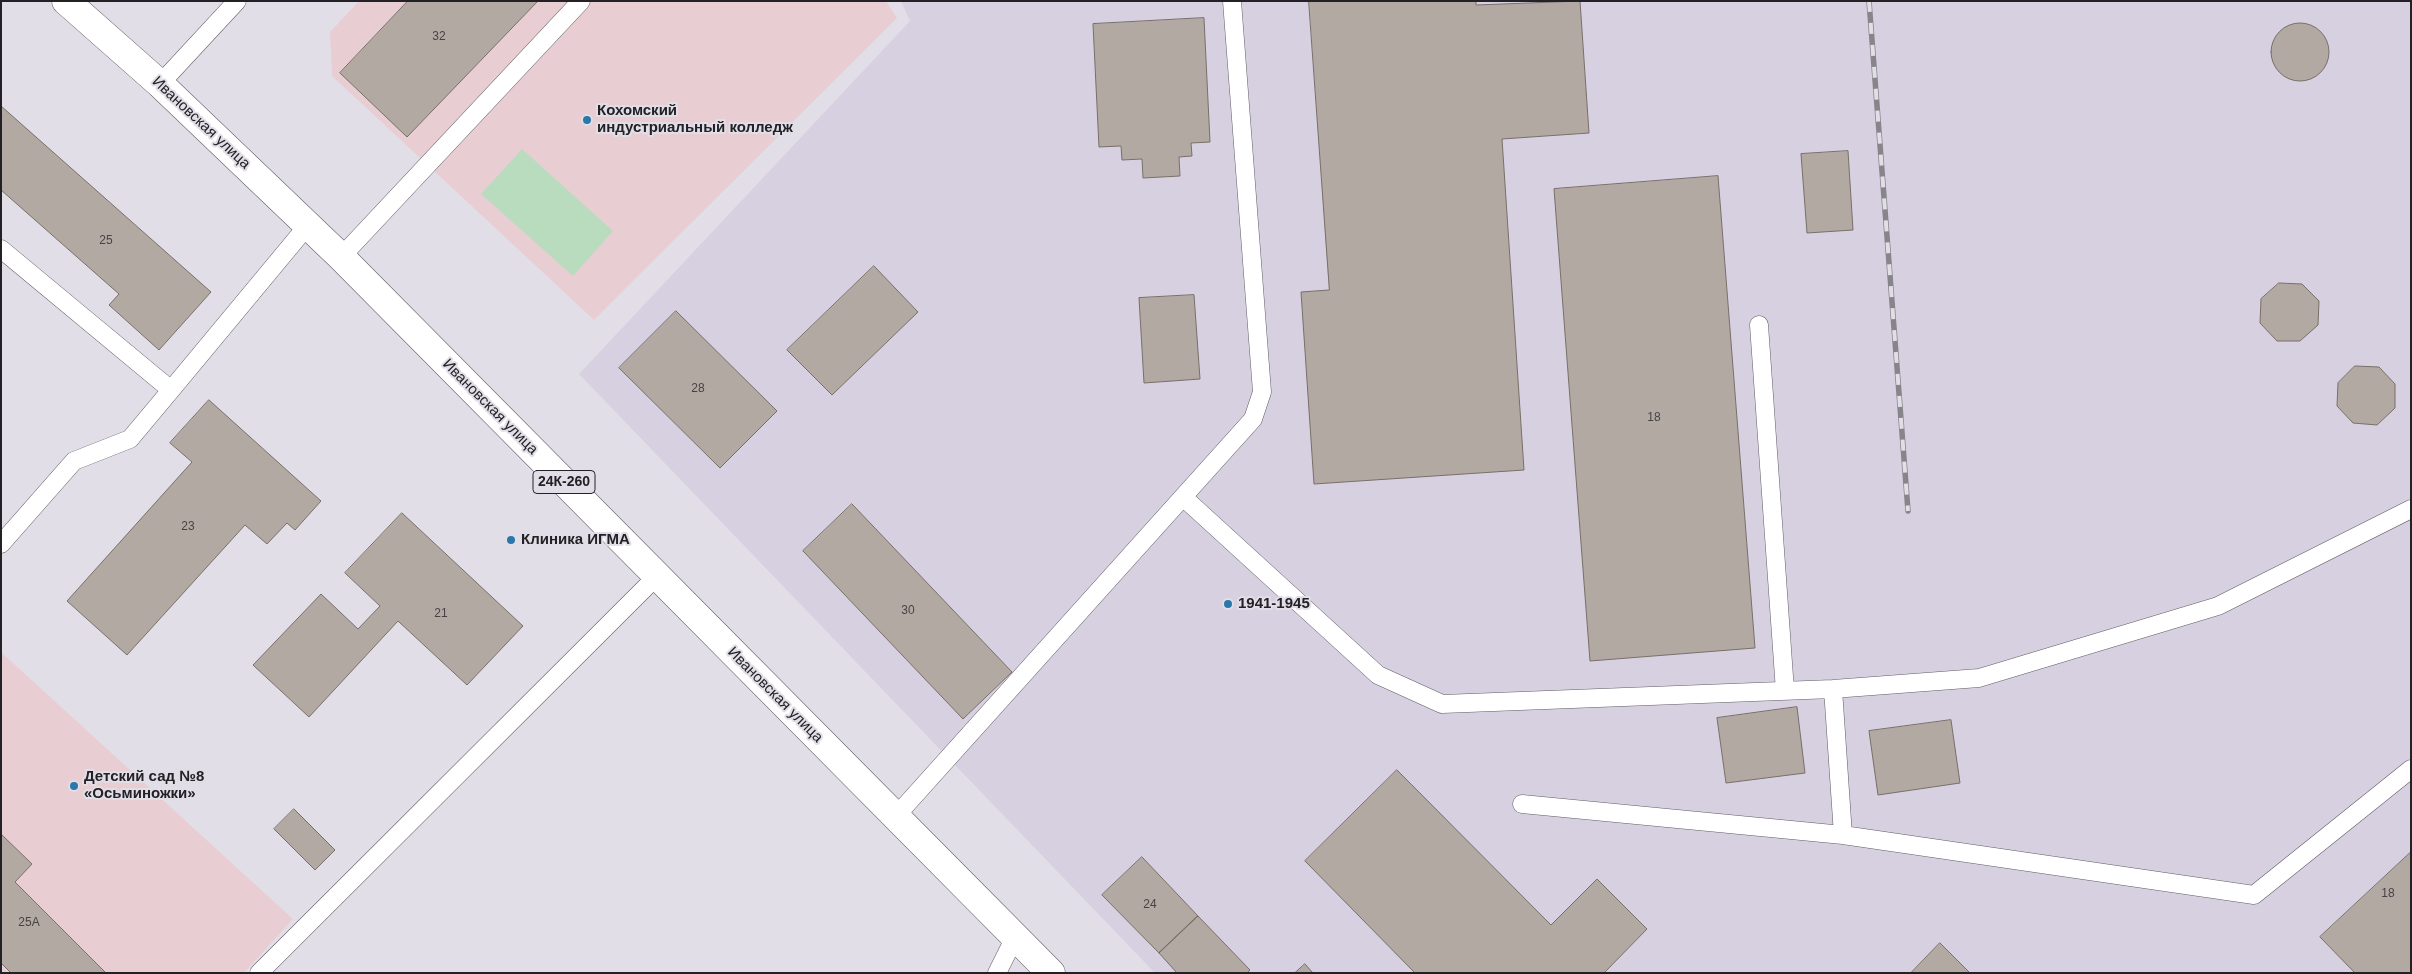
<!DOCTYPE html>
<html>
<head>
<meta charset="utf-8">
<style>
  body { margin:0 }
  #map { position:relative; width:2412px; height:974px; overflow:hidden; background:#e2dee7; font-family:Arial,sans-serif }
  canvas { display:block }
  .frame { position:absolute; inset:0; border:2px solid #232125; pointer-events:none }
</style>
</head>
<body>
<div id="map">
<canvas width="2412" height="974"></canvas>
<div class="frame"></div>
</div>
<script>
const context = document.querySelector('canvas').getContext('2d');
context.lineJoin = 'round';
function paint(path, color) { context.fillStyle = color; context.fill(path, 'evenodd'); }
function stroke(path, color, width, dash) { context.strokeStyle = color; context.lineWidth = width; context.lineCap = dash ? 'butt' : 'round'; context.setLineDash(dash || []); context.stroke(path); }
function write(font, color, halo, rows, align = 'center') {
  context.font = font + ' Arial,sans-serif'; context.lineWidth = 4; context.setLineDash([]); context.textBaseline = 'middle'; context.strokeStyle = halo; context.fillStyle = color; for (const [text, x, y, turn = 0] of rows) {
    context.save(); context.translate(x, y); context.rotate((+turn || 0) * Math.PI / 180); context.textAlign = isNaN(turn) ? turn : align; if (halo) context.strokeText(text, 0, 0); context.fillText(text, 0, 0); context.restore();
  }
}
paint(new Path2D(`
  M901,1H2411V973H1155L579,374L910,21Z`), '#d7d0e1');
paint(new Path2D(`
  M359,1H886L897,18L594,320L332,76L330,32Z
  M1,652L293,919L244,973H1Z`), '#e8ced3');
paint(new Path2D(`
  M522,149L613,231L573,276L481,194Z`), '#b9dcbf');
const building = new Path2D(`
  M408,1H538L407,137L340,73Z
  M1309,1H1476V5L1580,1L1589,133L1502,139L1524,470L1314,484L1301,292L1329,290Z
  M1204,18L1210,142L1191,143L1192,156L1179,157L1180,176L1143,178L1142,159L1122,160L1121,146L1099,147L1093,24Z
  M2271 52a29 29 0 1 1 58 0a29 29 0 1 1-58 0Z
  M1,106L211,292L159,350L109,305L119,294L1,190Z
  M1848,151L1853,230L1807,233L1801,154Z
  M1718,176L1755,648L1590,661L1554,189Z
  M874,266L918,312L832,395L787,350Z
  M2279,283L2302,284L2319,301L2318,325L2300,341H2277L2260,323L2261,299Z
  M1194,295L1200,379L1144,383L1139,298Z
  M676,311L777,411L720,468L619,368Z
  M2355,366L2379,367L2395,384V408L2377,425L2353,423L2337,406L2338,383Z
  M209,400L321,501L295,530L287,523L267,544L245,525L127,655L67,601L192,462L170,443Z
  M852,504L1012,672L963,719L803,551Z
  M402,513L523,626L467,685L398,621L309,717L253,665L321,594L358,629L380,606L345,573Z
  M1797,707L1805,773L1726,783L1717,718Z
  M1951,720L1960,783L1878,795L1869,731Z
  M1397,770L1551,925L1597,879L1647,929L1604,973H1415L1305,861Z
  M294,809L335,850L315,870L274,829Z
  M1,834L32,864L15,882L106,973H11L1,963Z
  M2411,852V973H2355L2320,937Z
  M1142,857L1198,916L1159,953L1102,895Z
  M1198,916L1250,970L1247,973H1177L1159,953Z
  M1940,943L1970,973H1911Z
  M1305,964L1313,973H1295Z`);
paint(building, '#b3a9a3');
stroke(building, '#796f6a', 1);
const lane = new Path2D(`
  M160,84L237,1
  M1,249L171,390L130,439L74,461L1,544
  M341,257L581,1
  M1759,325L1785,691
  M171,390L308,225
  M1183,497L1378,675L1442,704L1833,689L1979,678L2218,606L2411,509
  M1522,804L1843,835L1833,689
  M896,816L1253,419L1262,392L1232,1
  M1843,835L2254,895L2411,769
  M259,973L657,576
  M997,973L1015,937`);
const primary = new Path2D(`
  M66,1L160,84L341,257L1051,973`);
stroke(lane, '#605d65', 19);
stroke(primary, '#605d65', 29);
stroke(lane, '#fff', 18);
stroke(primary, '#fff', 28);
const rail = new Path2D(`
  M1869,1L1908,511`);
stroke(rail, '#87848a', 5.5);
stroke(rail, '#e2dee7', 4, [11]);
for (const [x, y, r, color] of [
  [587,120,5,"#2b77aa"],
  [511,540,5,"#2b77aa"],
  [1228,604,5,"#2b77aa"],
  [74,786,5,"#2b77aa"]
]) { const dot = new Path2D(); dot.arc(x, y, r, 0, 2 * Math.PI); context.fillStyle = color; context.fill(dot); stroke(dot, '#e2dee7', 2); }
write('12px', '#474344', null, [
  ["32",439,37],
  ["25",106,241],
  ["28",698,389],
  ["18",1654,418],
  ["23",188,527],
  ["30",908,611],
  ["21",441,614],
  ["18",2388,894],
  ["24",1150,905],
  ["25А",29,923]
]);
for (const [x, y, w] of [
  [564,482,62]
]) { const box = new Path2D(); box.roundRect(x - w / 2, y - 11.5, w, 23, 4); context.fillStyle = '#e2dee7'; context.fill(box); stroke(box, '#232125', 1); }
write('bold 14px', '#232125', null, [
  ["24К-260",564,482]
]);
write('bold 15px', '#232125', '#e2dee7', [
  ["Кохомский",597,111],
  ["индустриальный колледж",597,128],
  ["Клиника ИГМА",521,540],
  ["1941-1945",1238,604],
  ["Детский сад №8",84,777],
  ["«Осьминожки»",84,794]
], 'left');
write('15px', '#232125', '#e2dee7', [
  ["Ивановская улица",201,123,43],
  ["Ивановская улица",490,407,45],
  ["Ивановская улица",775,695,45]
]);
</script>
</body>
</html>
